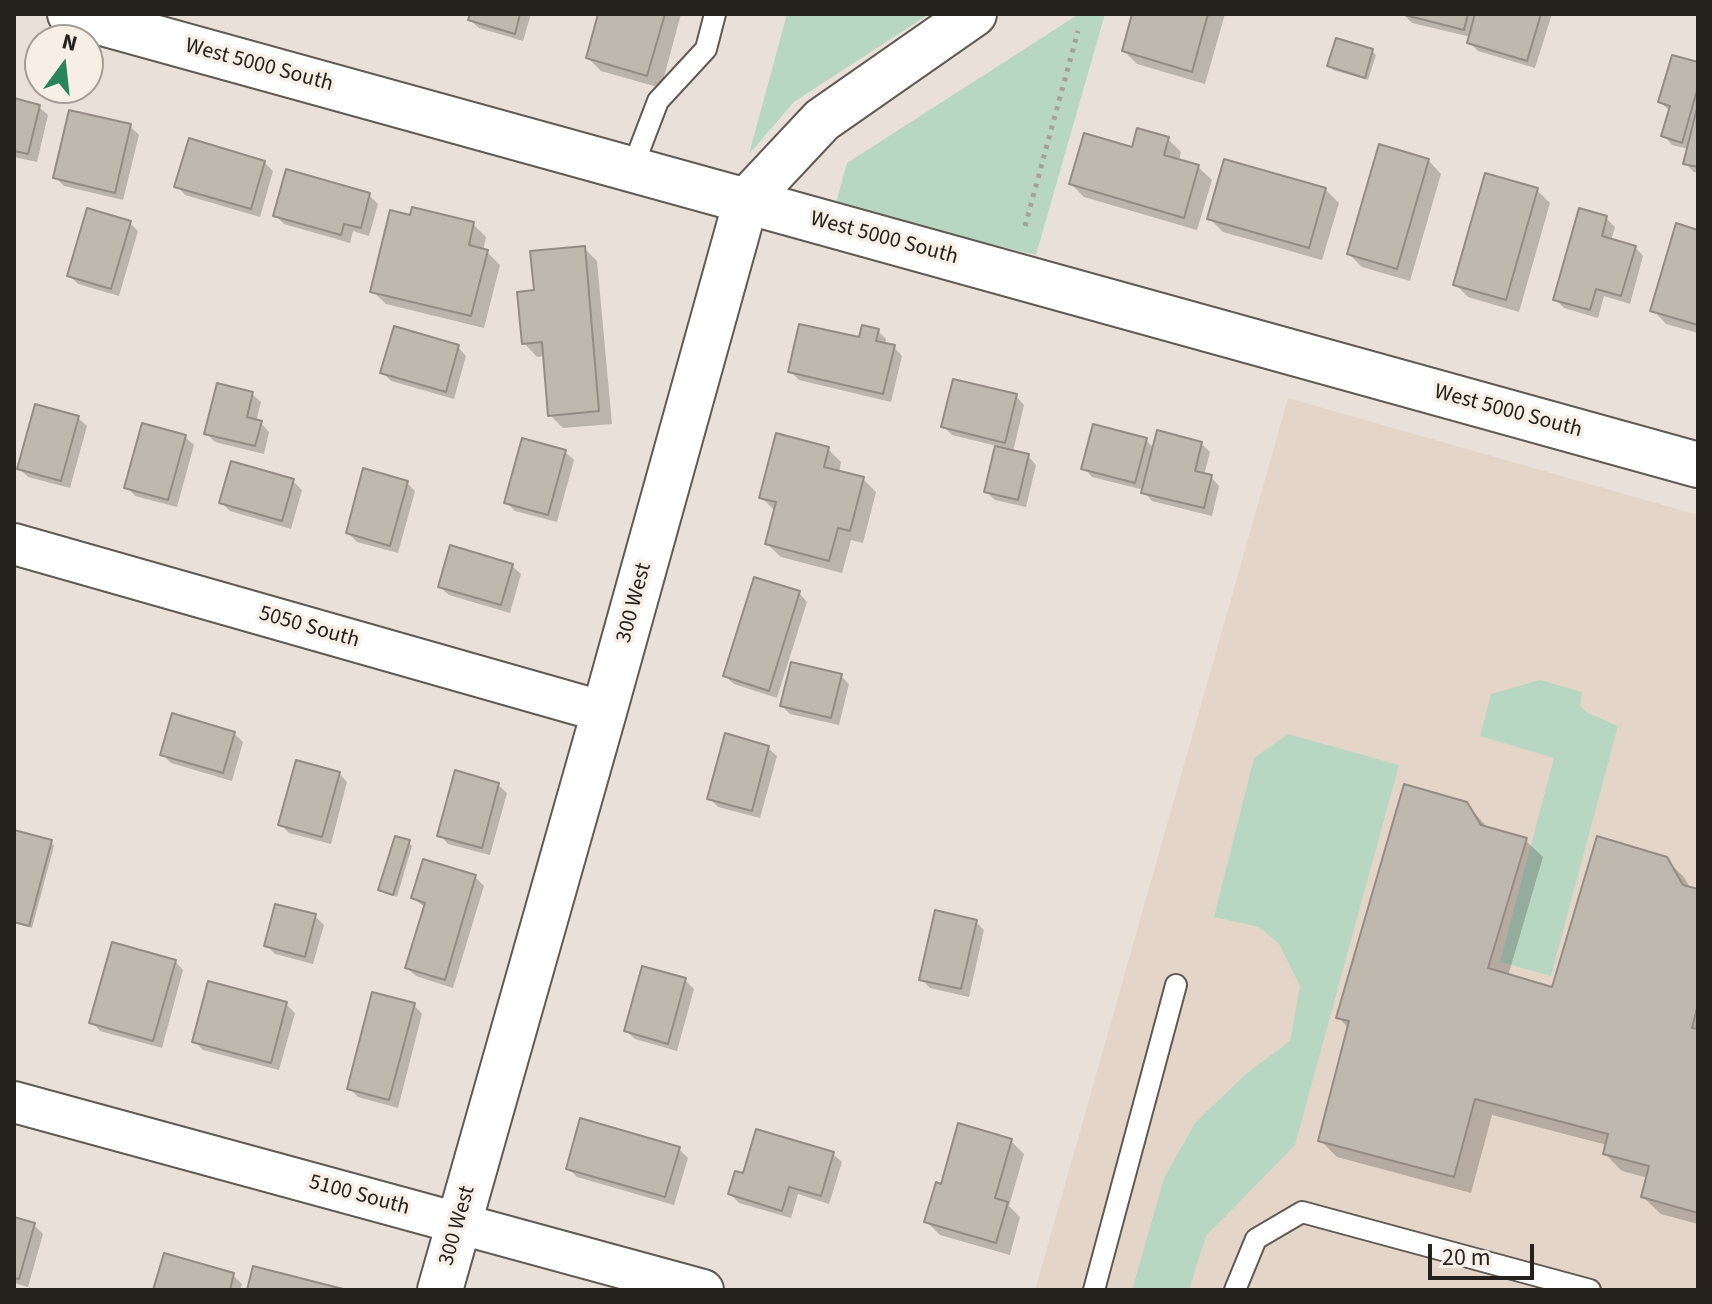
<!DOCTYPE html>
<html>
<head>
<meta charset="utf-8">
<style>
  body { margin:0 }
  #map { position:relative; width:1712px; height:1304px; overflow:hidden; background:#e9e1d9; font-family:"Source Sans 3",sans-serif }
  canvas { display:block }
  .frame { position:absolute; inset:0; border:16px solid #25221e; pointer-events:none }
  .north { position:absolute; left:24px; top:24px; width:80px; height:80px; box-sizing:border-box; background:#f7efe6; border:2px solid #a39d96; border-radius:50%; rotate:15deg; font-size:22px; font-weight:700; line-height:32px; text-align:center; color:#25221e }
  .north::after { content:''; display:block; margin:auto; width:28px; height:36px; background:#27845b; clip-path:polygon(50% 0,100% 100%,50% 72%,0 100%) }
  .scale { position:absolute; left:1428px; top:1244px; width:106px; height:36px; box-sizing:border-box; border:4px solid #25221e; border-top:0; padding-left:10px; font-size:24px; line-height:28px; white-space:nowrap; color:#25221e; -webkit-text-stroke:6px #f7efe6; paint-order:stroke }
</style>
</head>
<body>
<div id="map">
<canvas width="1712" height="1304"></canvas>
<div class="frame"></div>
<div class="north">N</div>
<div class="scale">20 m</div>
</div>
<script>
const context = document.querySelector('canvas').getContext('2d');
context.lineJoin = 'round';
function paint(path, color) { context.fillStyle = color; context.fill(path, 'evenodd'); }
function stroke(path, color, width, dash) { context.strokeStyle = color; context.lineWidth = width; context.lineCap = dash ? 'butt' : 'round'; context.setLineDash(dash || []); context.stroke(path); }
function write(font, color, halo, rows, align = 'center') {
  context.font = font + ' "Source Sans 3",sans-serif'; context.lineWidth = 7; context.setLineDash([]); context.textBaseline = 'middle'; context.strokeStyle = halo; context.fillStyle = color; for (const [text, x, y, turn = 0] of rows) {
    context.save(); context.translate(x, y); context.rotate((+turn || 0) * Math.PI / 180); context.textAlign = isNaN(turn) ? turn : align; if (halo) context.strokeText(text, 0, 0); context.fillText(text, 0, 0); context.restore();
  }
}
paint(new Path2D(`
  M1288,398L1698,515V1290H1035Z`), '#e3d6c8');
paint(new Path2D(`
  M787,14H929L794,102L749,154Z
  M1079,14H1105L1036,255L835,206L847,163Z
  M1540,680L1582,692L1580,706L1588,713L1618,726L1551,976L1500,962L1554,758L1480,736L1491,694Z
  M1288,734L1399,765L1295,1145L1206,1236L1189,1290H1132L1164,1178L1195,1123L1246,1074L1290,1041L1300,986L1279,944L1259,927L1214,917L1254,758Z`), '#b8d7c3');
paint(new Path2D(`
  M472,14H531L523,41L479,28L470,20Z
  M600,14H681L661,88L601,71L588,58Z
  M1134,14H1225L1205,84L1137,64L1124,51Z
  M1403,14H1552L1535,68L1478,51L1469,42L1471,37L1412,23Z
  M1372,51L1376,55L1368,80L1333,70L1330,66Z
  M1698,64V173L1694,172L1685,163L1689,149L1672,145L1664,136L1669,110L1660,102Z
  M14,100L39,107L48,115L37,162L14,157Z
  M130,126L139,135L123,200L64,186L55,177Z
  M1168,139L1181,152L1179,161L1198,167L1212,180L1197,230L1084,197L1071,184L1133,150Z
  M1428,160L1441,174L1410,281L1362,267L1349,254Z
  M264,162L273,171L260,217L185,195L177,186Z
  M1325,189L1339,203L1322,260L1223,232L1210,219Z
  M1537,190L1550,203L1519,312L1468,297L1455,284Z
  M369,195L378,204L369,236L353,231L350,243L284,224L275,215Z
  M1606,218L1615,227L1611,241L1635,247L1643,256L1630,304L1604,296L1598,318L1564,308L1555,299Z
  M130,223L138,231L119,296L78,284L69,275Z
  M473,224L486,237L483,251H486L500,265L484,328L386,304L372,291Z
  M1698,232V333L1666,324L1653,310Z
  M584,248L597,261L612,424L563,428L550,415L545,356L537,357L524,343L536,292Z
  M878,331L886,339L885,345L894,347L902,356L891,402L799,380L790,371Z
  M458,347L466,356L454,399L391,381L383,373Z
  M252,394L261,402L256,422L261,423L269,432L264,454L215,442L206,433Z
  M1016,396L1024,405L1013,452L1028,456L1036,465L1026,507L995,500L986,491L997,446L952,435L943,426Z
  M78,418L87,426L70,488L28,477L19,468Z
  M185,437L194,445L177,507L135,496L127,487Z
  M1146,440L1155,449L1201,443L1210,452L1204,475L1211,477L1219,486L1212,516L1152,501L1144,492V490L1092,477L1084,468Z
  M828,449L841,462L839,473L863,479L876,492L863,543L851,540L842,573L781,557L767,544L776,512L762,498Z
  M565,452L574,460L557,522L515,511L506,502Z
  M293,481L302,490L291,529L230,511L221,502Z
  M407,483L415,491L398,553L357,542L348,533Z
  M512,566L521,574L510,613L449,595L440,587Z
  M799,593L807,602L777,698L734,684L725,676Z
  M840,675L849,684L839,725L790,714L782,706Z
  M234,733L243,742L232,781L171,763L162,754Z
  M768,748L777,756L760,818L718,807L710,799Z
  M339,773L347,782L331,844L289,833L280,824Z
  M498,785L507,793L490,855L448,844L440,835Z
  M1466,804L1489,829L1525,840L1543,857L1508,976L1554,989L1665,859L1684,877L1690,888L1698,891V1224L1661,1214L1643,1197L1648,1178L1622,1171L1605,1154L1607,1145L1492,1115L1471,1193L1337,1157L1320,1140L1349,1029L1338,1017Z
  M14,832L51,842L54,846L32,928L14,923Z
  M408,842L412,846L397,897L384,893L381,890Z
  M475,877L484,886L453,988L416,976L407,968L426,908L413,898Z
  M315,916L324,925L313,964L275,954L266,945Z
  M976,922L984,930L969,997L930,988L921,979Z
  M175,961L183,970L162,1048L100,1031L92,1022Z
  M685,980L694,989L677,1051L635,1039L626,1031Z
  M286,1004L295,1013L279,1070L203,1050L194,1041Z
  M414,1005L422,1014L398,1108L358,1097L349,1088Z
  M1011,1141L1024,1154L1009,1206L1020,1217L1010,1255L940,1235L927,1222L942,1186Z
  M679,1149L688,1158L674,1205L577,1177L568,1168Z
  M833,1154L842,1162L829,1204L798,1194L791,1218L739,1203L730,1194L744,1176Z
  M14,1219L34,1225L43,1234L28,1287L14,1283Z
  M233,1275L242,1284L240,1290H155Z`), '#0003');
const building = new Path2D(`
  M470,14H520L515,34L468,20Z
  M598,14H665L647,76L586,58Z
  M1132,14H1208L1192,72L1122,51Z
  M1401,14H1468L1464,30Z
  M1475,14H1541L1527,61L1467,43Z
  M1336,38L1373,49L1365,78L1327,66Z
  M1672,55L1698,62V87L1682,143L1661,136L1670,106L1658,102Z
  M14,98L40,105L28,154L14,151Z
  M1698,104V167L1683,164Z
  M69,110L131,124L115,193L53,178Z
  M1137,128L1169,137L1164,155L1199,165L1184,218L1069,184L1084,133L1132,147Z
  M189,138L265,161L251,209L174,187Z
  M1379,144L1429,159L1397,269L1347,254Z
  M1224,159L1326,188L1309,248L1207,219Z
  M286,169L370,193L361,228L344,224L341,235L273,216Z
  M1485,173L1538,188L1506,300L1453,285Z
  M412,207L474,222L469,245L488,250L471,316L370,292L390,210L410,215Z
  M87,208L131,221L111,289L67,276Z
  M1579,208L1607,216L1602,236L1636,246L1621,296L1596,289L1590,310L1553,300Z
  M1676,223L1698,230V325L1650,311Z
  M585,246L599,411L548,416L542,342L522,344L517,292L534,290L530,251Z
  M799,324L859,337L862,325L879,329L876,341L895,345L883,394L788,372Z
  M394,326L459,345L446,392L380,373Z
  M953,379L1017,394L1005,443L941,427Z
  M217,383L253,392L247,417L262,421L255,446L204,434Z
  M35,404L79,416L61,481L17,469Z
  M142,423L186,435L168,500L124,488Z
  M1093,424L1147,438L1135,483L1081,469Z
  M1157,430L1202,442L1195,471L1212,475L1204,508L1141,493Z
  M776,433L829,447L824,467L864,477L850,531L838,528L829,561L765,544L776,502L759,498Z
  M522,438L566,450L548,515L504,503Z
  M995,446L1029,454L1018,500L984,492Z
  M231,461L294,479L282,521L219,503Z
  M363,468L408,481L390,546L346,533Z
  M450,545L513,564L501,605L438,587Z
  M754,577L800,591L769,691L723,676Z
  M791,662L842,674L831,718L780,706Z
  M172,713L235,732L223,773L160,755Z
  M725,733L769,746L752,811L707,799Z
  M296,760L340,772L322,837L278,825Z
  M455,770L499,783L482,848L437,836Z
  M1404,784L1467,802L1481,825L1527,838L1488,968L1552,987L1597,836L1667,857L1683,885L1698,889V1004L1692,1028L1698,1029V1213L1641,1197L1649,1166L1603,1154L1608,1134L1475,1099L1454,1177L1318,1141L1349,1021L1336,1018Z
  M14,830L52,840L29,926L14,922Z
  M395,836L410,840L393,895L378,890Z
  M423,859L476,875L445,980L405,968L425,903L411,898Z
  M275,904L316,914L305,957L264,946Z
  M935,910L977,920L961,989L919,980Z
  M112,942L176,960L153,1041L89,1023Z
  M642,966L686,978L668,1044L624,1031Z
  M208,981L287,1002L271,1063L192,1042Z
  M372,992L415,1003L389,1100L347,1089Z
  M580,1118L680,1147L665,1197L566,1169Z
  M958,1123L1012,1139L995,1198L1008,1202L996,1243L924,1222L936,1182L941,1184Z
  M756,1129L834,1152L821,1196L789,1187L782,1211L728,1194L735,1171L743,1173Z
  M14,1217L35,1223L19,1279L14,1278Z
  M164,1253L234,1273L230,1290H153Z
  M253,1266L347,1290H247Z`);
paint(building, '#bfb8af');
stroke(building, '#948c84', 2);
const service = new Path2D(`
  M632,169L658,101L706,49L715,14
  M1094,1290L1176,985
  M1235,1290L1256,1239L1302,1212L1590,1290`);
const minor = new Path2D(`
  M14,544L604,712
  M14,1102L703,1290`);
const tertiary = new Path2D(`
  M70,14L746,201`);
const secondary = new Path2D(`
  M746,201L1698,465
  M440,1290L604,712L746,201L822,120L974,14`);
stroke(service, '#615a53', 24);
stroke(minor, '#615a53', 44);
stroke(tertiary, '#615a53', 48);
stroke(secondary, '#615a53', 48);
stroke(new Path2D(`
  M1025,226L1078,31`), '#a6a099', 5, [4, 6]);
stroke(service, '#fff', 20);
stroke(minor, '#fff', 40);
stroke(tertiary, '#fff', 44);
stroke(secondary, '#fff', 44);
write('22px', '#25221e', '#f7efe6', [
  ["West 5000 South",259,66,15],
  ["West 5000 South",884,239,15],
  ["West 5000 South",1508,412,15],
  ["300 West",635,603,-75],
  ["5050 South",309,628,16],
  ["5100 South",359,1196,15],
  ["300 West",458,1226,-74]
]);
</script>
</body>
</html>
